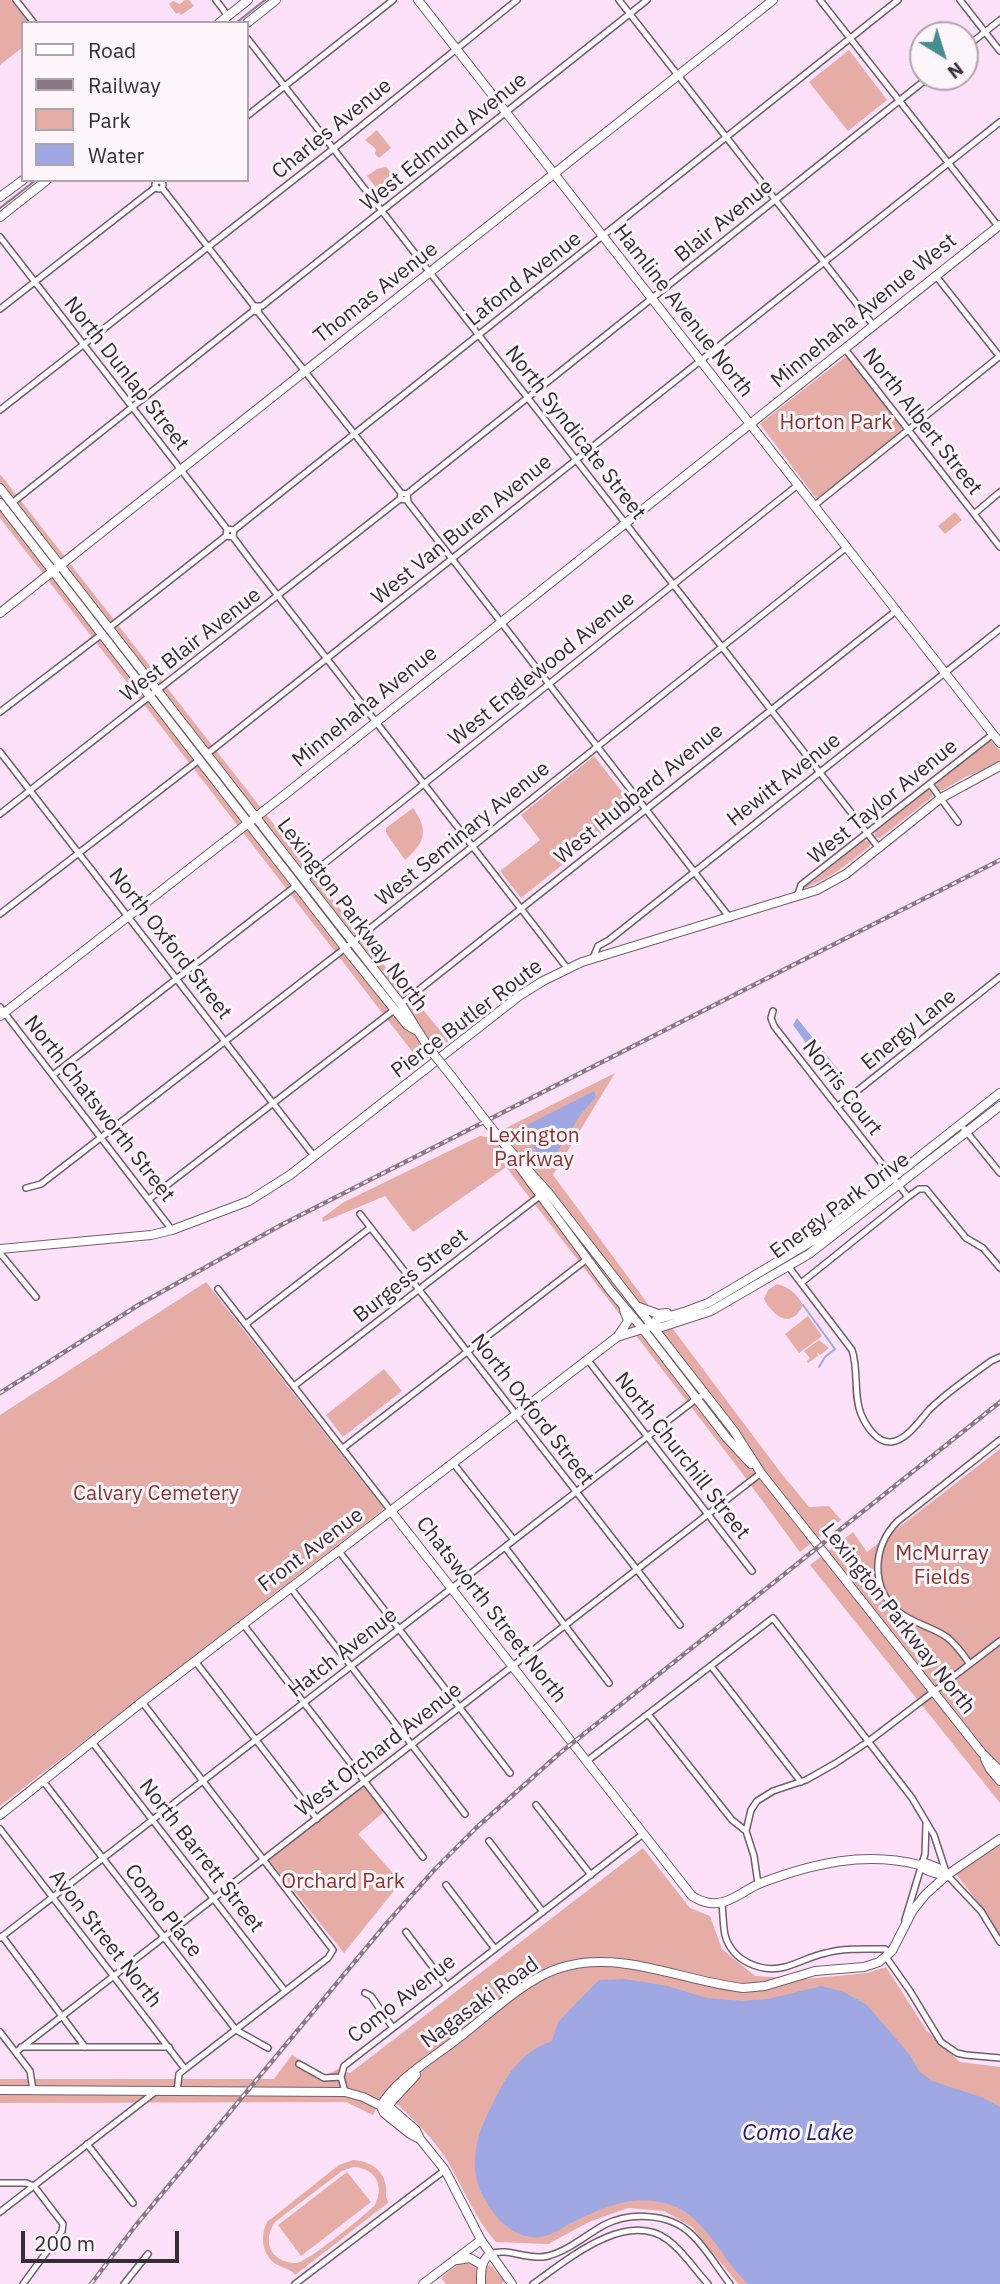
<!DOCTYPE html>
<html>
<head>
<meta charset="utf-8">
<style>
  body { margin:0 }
  #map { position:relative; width:1000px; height:2284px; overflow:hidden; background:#fde1f8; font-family:"IBM Plex Sans",sans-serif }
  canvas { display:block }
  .legend { position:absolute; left:21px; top:21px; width:228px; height:161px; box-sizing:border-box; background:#fcf6fb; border:2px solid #aea6ac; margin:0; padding:9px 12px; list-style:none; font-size:21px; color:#382d36 }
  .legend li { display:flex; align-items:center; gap:14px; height:35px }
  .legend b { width:35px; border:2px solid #aea6ac }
  .north { position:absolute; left:909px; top:21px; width:70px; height:70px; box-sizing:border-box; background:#fcf6fb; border:2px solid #aea6ac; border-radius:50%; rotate:142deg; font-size:19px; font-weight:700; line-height:28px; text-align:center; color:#382d36 }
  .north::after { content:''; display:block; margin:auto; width:24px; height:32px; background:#448c8e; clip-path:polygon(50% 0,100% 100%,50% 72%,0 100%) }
  .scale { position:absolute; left:21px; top:2231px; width:158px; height:32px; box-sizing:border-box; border:4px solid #382d36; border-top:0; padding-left:9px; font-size:21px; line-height:24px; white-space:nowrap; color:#382d36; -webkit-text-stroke:5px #fcf6fb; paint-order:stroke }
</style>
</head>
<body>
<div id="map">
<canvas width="1000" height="2284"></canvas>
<ul class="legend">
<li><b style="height:9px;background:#fff"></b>Road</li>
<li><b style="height:9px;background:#8a7887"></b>Railway</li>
<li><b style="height:19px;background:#e6ada7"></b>Park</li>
<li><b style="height:19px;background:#a0a8e4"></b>Water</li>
</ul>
<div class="north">N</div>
<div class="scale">200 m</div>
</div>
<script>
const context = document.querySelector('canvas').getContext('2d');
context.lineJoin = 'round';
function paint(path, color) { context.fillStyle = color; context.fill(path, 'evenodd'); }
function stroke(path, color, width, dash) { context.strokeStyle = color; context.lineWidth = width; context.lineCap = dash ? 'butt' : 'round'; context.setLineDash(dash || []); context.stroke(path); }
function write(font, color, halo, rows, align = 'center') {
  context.font = font + ' "IBM Plex Sans",sans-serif'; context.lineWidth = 6; context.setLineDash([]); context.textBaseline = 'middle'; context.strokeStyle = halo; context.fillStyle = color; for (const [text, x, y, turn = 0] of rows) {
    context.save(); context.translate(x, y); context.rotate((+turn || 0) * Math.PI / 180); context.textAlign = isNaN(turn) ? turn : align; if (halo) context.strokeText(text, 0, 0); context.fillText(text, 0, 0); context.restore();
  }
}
paint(new Path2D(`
  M0,0H11L29,23H23V47L0,65Z
  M185,0H189L194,6L181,15L179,12L176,14L169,4L173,1L180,4Z
  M849,50L887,100L848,131L809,82Z
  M377,130L391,148L379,158L375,154L376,149L365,140Z
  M386,167L400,181L380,193L367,176L377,169Z
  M845,357L849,359L902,428L901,432L821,496L816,498L760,424Z
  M0,474L401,987L419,1005L449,1041L421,1063L0,518Z
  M955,512L962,520L945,534L938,526Z
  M992,741L1000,751V763L965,777L943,790H939L936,786L938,782L988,742Z
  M594,756L634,807L521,898L500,871L540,840L521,815Z
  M928,790L932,791V797L880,838L875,837V832Z
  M413,808C429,830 425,843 405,860L386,833V828Z
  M864,840L870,842V846C848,864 828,880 802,889L805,884L811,883Z
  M615,1073L553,1175L653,1311L661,1313L781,1473L809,1507L829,1506L841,1520L800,1552L739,1469L506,1167L413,1232L385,1196L323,1222L322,1218L344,1202L480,1136L488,1137Z
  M206,1282L384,1509L0,1806V1415Z
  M777,1284C790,1288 796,1293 803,1305C791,1330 774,1317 764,1299L768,1290Z
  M808,1316L822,1336L799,1353L785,1334Z
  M819,1340L829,1348L820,1355L817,1352L818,1356L808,1363L807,1361L810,1358L804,1351Z
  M384,1369L402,1391L343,1437L326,1415Z
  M1000,1449V1803L810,1565L853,1532L867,1552Z
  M365,1785L385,1811L358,1834L401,1882L344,1953L269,1860Z
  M1000,1845V1936L988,1915L956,1874Z
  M643,1848L690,1908L710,1916L722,1949L755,1976L805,1979L867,1973L886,1967L927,2031L960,2062L1000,2067V2284H738L692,2227L664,2211L628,2208L591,2221L548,2244L496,2242C475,2219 464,2189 448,2162C433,2137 406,2111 384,2093L373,2115L346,2102L0,2103V2079H274L292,2055L326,2075L338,2069L350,2073Z
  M353,2160C369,2161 384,2169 386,2187C387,2194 384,2196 389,2202L295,2275C290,2268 283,2269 276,2264C262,2255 260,2236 267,2222L339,2165ZM353,2167C375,2168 385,2185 375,2205C364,2216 310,2260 297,2263C286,2264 274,2258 270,2248C267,2238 270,2230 275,2222L342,2171Z
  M347,2172L371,2202L301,2256L278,2225Z
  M463,2260C474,2259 479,2270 490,2265L505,2281L501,2284H446L441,2278Z`), '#e6ada7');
paint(new Path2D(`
  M797,1018L845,1078L839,1087L837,1086L793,1025Z
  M594,1091L596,1097L581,1114L553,1159L549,1163L545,1162L521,1132L523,1127Z
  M625,1979L668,1986L707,1998L743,2001L768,1999L821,1986L844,1992L867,2005L910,2055L919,2071L932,2081L984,2098L1000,2107V2284H748C722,2260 706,2217 671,2205C634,2192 602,2208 569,2224C561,2229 550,2236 540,2237C513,2240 494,2217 483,2196C467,2165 477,2134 492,2105C506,2076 520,2052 552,2041L558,2022L599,1980Z`), '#a0a8e4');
stroke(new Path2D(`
  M803,1305L835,1349L825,1357L819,1367`), '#a0a8e4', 2);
const street = new Path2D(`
  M16,0L34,23
  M216,0L228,16
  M619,0L874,326
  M820,0L998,226
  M960,0L1000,51
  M247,38L878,847
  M965,48L1000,20
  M247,116L393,0
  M155 185a4 4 0 1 1 8 0a4 4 0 1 1-8 0Z
  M162,188L254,306
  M0,237L227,529
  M936,276L1000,357
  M259,307L258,312L253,311L254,306H262L647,0
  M0,309L156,187
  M258,312L401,493
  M845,349L1000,547
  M0,410L333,149L517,0
  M407,494L929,77
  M407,500L400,499L401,493L407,494L408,502L730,918
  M12,503L253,311
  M815,505L1000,356
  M974,514L1000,492
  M234,530L898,0
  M233,537L226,536L227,529L234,530L233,537L254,565L567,968
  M109,628L226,536
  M0,712L102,634
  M0,752L314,1156
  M207,754L1000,122
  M930,784L958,822
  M0,814L400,499
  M305,879L799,484
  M797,897L801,885L993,734
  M0,914L199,760
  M593,958L598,946L609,940L1000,629
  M401,1004L897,610
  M0,1007L172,1230
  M773,1011L771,1018L774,1026L908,1197L919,1189H926L966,1238L983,1248L1000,1268
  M53,1075L297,885
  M837,1107L1000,977
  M961,1125L1000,1173
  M26,1188L41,1184L353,942L847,547
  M149,1199L394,1010
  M360,1214L680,1625
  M0,1253L36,1297
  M788,1266L852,1350C859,1371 853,1395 861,1414C866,1426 877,1443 891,1442C908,1440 920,1419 931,1408C949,1391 971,1376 991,1361L1000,1357
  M801,1283L908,1197
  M218,1289L391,1511
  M246,1324L370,1228
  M587,1359L752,1571
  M294,1386L541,1195
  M343,1448L587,1259
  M453,1463L514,1540
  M505,1547L609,1683
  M338,1550L510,1773
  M290,1587L465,1814
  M243,1624L423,1857
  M195,1661L317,1819
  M969,1663C963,1654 956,1645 948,1638C933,1627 914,1624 899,1612C870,1589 872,1546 898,1521L1000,1440
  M711,1666L801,1782
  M142,1702L333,1950L328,1958L185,2069L179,2074L177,2092
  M648,1714L732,1820L746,1831
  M92,1742L285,1991
  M587,1761L773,1618L912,1798L934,1835L947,1875L981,1911L1000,1942
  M43,1781L236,2030L268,2048
  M536,1805L591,1875
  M0,1829L185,2069
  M489,1841L543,1912
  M758,1884L754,1856L746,1831L751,1810L757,1801L773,1791L806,1780L836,1763L869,1741L1000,1641
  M446,1885L495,1949
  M722,1903C723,1913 723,1925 725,1935C732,1961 761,1973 785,1967C799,1963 811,1956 826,1953C845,1948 865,1949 885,1949L891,1953
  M905,1920L925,1854L926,1824
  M406,1932L447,1986
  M2,1936L85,2047
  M0,1938L696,1399L705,1394
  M886,1957L910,1991L941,2042L957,2053L966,2055L1000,2058
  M365,1993L371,1996L393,2028
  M0,2032L30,2071L33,2090
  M21,2047H169
  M16,2052L761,1473
  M299,2064L324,2078L341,2077
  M345,2092L341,2077L344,2066L643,1834
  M87,2144L133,2203
  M0,2183H26L34,2186L63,2224L62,2231L23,2284
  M0,2212L155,2092
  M490,2254C508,2247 528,2261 548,2256C568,2251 586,2235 604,2225C630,2212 668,2213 690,2233C706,2247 717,2268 730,2284
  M124,2284L148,2254
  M295,2284L445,2170
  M533,2284C567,2260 626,2209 668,2240C684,2252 695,2270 708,2284`);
const secondary = new Path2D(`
  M418,0L1000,743
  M219,23L248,0
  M247,23L276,0
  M0,197L23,180
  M0,217L47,180
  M0,488L401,1004L428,1047
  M0,503L349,953L407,1025L417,1031
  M0,613L773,0
  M0,1016L292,789L1000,225
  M452,1077L486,1121
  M505,1145L547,1191L734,1431L761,1473L982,1753L1000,1771
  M510,1154L610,1290L642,1328L726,1437L751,1464
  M0,1249L151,1235L172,1230L249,1201L290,1175L519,996L543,981L582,962L817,890L846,874L941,798L1000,766
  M639,1307L658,1314L667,1313
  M652,1326L656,1320L687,1311L708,1303L814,1240L1000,1093
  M618,1336L628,1321L624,1310
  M391,1511L692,1896C702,1902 711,1905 723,1902C736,1899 748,1888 761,1883C814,1863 865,1851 920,1865L925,1863L938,1868L947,1875
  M985,1759L990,1769L1000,1781
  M0,1815L142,1702L617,1337L652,1326L662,1327L711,1311L809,1254L1000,1106
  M920,1865C926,1872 936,1874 946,1875
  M0,2090L345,2092L363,2097L381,2106H388L416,2130L420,2139L445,2170L481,2240L512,2284
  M381,2106C395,2080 433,2058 457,2039C485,2018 512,1991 543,1975C606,1942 678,1981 743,1988L765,1986L815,1971L864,1967L879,1962L892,1951L913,1910L926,1894L947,1875L1000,1839
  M382,2109L384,2113L410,2134L420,2139
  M384,2113L392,2101L416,2075
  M457,2260L470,2258L482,2265
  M423,2284L481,2240
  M481,2284C481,2272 480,2262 490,2254`);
stroke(street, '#735c6f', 8);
stroke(secondary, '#735c6f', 10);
stroke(street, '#fff', 5);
stroke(secondary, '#fff', 8);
stroke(new Path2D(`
  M236,23L265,0
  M0,208L36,180`), '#8a7887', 2);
const rail = new Path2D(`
  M0,1393L140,1304L281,1225L1000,860
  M91,2284L136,2225L386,1924L436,1868L476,1828L560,1753L1000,1402`);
stroke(rail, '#8a7887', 4.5);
stroke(rail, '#fcf6fb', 2, [5]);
const secondaryBridge = new Path2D(`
  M428,1047L452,1077
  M486,1121L505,1145`);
stroke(secondaryBridge, '#735c6f', 10, []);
stroke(secondaryBridge, '#fff', 8);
write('21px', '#382d36', '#fcf6fb', [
  ["Charles Avenue",332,129,-39],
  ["West Edmund Avenue",444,142,-39],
  ["Blair Avenue",724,221,-39],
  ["Lafond Avenue",524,279,-38],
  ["Thomas Avenue",376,293,-38],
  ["Hamline Avenue North",683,311,52],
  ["Minnehaha Avenue West",864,311,-39],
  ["North Dunlap Street",126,374,52],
  ["North Albert Street",922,422,52],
  ["North Syndicate Street",575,433,52],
  ["West Van Buren Avenue",462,530,-39],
  ["West Blair Avenue",191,645,-38],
  ["West Englewood Avenue",542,669,-39],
  ["Minnehaha Avenue",365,707,-39],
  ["Hewitt Avenue",784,780,-38],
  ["West Hubbard Avenue",639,794,-39],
  ["West Taylor Avenue",883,802,-39],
  ["West Seminary Avenue",463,834,-39],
  ["Lexington Parkway North",352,915,53],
  ["North Oxford Street",170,944,52],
  ["Pierce Butler Route",467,1019,-37],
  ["Energy Lane",909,1030,-39],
  ["Norris Court",842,1088,52],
  ["North Chatsworth Street",99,1109,52],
  ["Energy Park Drive",840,1206,-36],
  ["Burgess Street",411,1276,-38],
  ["North Oxford Street",532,1410,52],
  ["North Churchill Street",682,1456,52],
  ["Front Avenue",311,1550,-37],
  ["Chatsworth Street North",491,1610,52],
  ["Lexington Parkway North",898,1619,52],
  ["Hatch Avenue",343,1653,-38],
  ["West Orchard Avenue",379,1750,-38],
  ["North Barrett Street",201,1856,52],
  ["Como Place",163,1911,52],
  ["Avon Street North",105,1939,52],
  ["Como Avenue",402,1999,-38],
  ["Nagasaki Road",480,2003,-36]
]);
write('21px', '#893531', '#fcf6fb', [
  ["Horton Park",836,423],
  ["Lexington",534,1136],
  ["Parkway",534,1160],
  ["Calvary Cemetery",156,1494],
  ["McMurray",942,1554],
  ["Fields",942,1578],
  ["Orchard Park",343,1882]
]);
write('italic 23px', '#262368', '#fcf6fb', [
  ["Como Lake",798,2133]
]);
</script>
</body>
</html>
